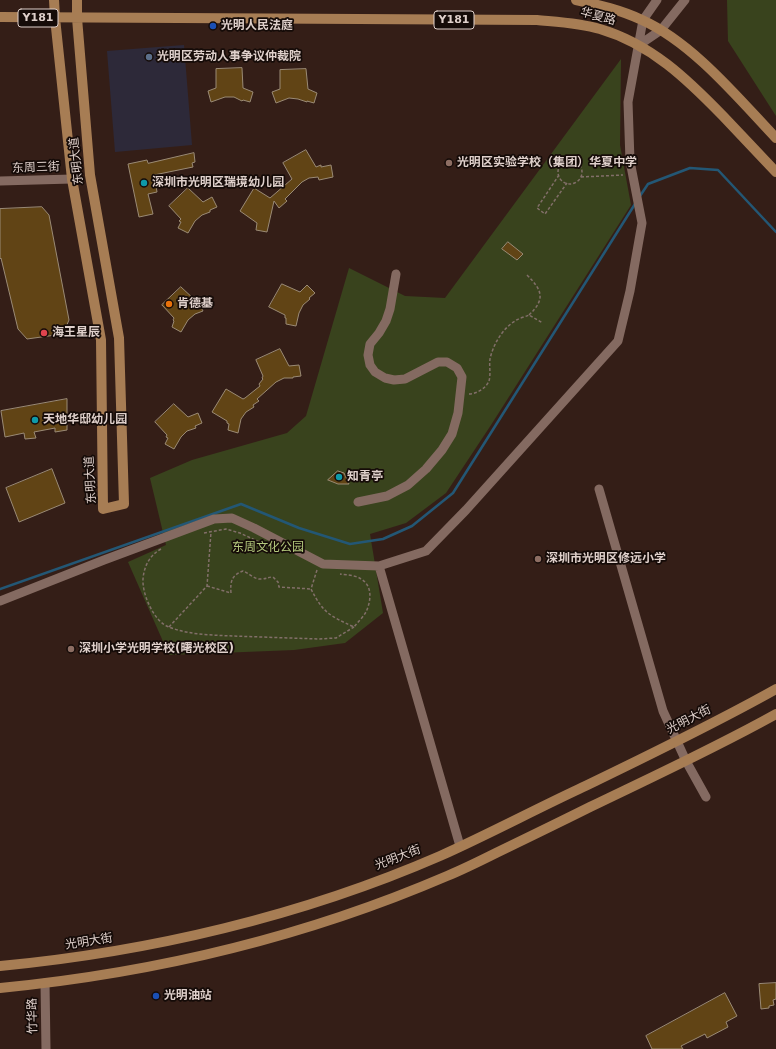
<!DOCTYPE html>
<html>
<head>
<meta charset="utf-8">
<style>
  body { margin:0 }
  canvas { display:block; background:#341e17 }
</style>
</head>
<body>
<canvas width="776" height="1049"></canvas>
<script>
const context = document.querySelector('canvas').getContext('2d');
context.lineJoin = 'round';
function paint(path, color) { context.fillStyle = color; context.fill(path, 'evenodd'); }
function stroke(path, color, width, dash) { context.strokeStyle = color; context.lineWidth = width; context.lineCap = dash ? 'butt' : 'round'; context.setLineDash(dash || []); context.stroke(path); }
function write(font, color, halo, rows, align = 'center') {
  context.font = font + ' "DejaVu Sans","Noto Sans SC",sans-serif'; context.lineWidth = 3.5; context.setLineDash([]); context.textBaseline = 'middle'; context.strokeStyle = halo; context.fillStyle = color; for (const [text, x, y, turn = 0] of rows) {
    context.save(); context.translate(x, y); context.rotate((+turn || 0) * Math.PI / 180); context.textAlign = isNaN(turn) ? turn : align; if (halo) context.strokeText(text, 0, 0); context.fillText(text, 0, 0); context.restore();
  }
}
paint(new Path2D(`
  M184,45L192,145L115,152L107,51Z`), '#2d2939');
paint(new Path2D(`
  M727,0H776V116L728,41Z
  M621,59L620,145L631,205L491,425L446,493L406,523L370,534L383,613L345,643L294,650L169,655L128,562L166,545L150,478L192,460L287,433L306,416L349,268L405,296L445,298Z`), '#39431d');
stroke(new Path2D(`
  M640,196L648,184L690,168L718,170L776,232
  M0,589L241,504L299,528L350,544L383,539L412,526L453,493L635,204`), '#235775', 2.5);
const building = new Path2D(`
  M242,68L243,88L253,92L250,102L243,100L242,101L234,97H225L211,102L208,91L216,88V69Z
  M306,69L308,89L317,93L314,103L307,101V102L298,99L289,98L276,103L272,92L280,89V70Z
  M306,150L316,167L321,165V167L331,165L333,177L319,180L318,177L309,178L302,182L285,199L287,201L279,208L274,201L267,232L256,230L257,223L240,211L254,188L270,198L292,179L283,163Z
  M194,153L195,162L192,163L193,167L154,175L157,192L148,194L153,214L139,217L128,164L147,160L148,163Z
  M188,188L203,202L212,197L217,207L210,210V212L202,215L195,221L188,233L178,228L181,222L179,221L181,219L169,206Z
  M42,207L49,215L69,320L63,334L27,339L18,329L1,258L0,259V209Z
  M508,242L523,254L517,260L502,249Z
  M282,284L300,292L307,285L315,293L309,298L310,299L303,305L299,313L296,326L286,324V318H285V315L269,307Z
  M181,287L195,300L204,297L209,306L202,309L203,311L195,314L188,320L181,332L172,327L174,321L173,320L174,318L162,305Z
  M280,349L289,366L299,365L301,376L293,377V378H284L276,382L257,399L259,401L253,405L254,407L246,412L241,419L238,433L228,430L229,424L227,423V421L212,412L226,389L243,399L245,398L260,386L259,384L263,379L262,378L263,376L256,360Z
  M67,399V430L55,432V428L34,432L36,438L25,439L24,433L5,437L1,411Z
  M174,404L188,417L198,413L202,423L195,426L196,428L187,431L181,437L174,449L165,444L168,438L166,437L167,435L155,422Z
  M52,469L65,503L19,522L6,488Z
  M338,471L344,473L349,484H338L328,480Z
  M776,983V999L773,1000L774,1005L769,1006V1008L761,1009L759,984Z
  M725,993L737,1016L726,1022L728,1027L707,1038L705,1034L681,1046L683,1049H652L646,1036Z`);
paint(building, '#614415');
stroke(building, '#9a8a75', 1);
stroke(new Path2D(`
  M558 172a12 12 0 1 1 24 0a12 12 0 1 1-24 0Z
  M559,175L537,208L545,214L567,183
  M581,177L623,175
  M527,275C542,290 546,299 529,315
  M469,394C477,394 486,388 489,381C491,374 489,366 490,359C493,345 502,329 515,321C519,318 525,317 529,315L543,323
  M204,533L226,529L240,533L272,548
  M161,549C150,555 144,566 143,579C142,594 154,622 169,627C189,635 212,635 233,636C261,637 290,638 318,639L336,638L354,627
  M317,570L311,589C323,613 330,616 354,627C358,622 363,617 366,612C371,601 373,586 361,579C356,575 346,575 340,574
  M207,586L231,593C230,581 232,575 243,571C249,573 255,580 261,579C266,579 268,577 273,577L278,582L279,587L311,589
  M169,627L207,586L211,532`), '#826f69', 1.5, [3, 2]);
stroke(new Path2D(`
  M639,45L661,30L685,0
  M0,181L72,179
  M599,489L663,711L686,761L706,797
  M358,502L387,496L408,485L426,469L442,450L452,434L458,413L462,377L457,368L447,362H438L405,379L394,380L385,378L375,372L370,365L368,355L370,344L379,333L386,321L390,309L396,274
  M379,566L460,846
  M0,601L104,560L214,519L232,518L254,528L323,564L379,566L426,551L466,510L618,341L630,291L642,223L630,161L628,102L643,20L657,0
  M45,983L46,1049`), '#846a61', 9);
stroke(new Path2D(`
  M54,0L55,18L72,179L101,340L103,509L124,504L119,338L90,175L77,18V0
  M576,0C599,5 621,10 642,20C693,43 738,98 776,138
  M0,17L537,20C558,22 580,23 600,29C651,44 687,79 723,116C741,135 758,153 776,172
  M0,966C149,952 302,916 440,856C487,835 532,811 579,789C645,757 712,725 776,689
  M0,988C154,973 305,937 447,876C464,869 480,861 496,853C527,838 558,823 590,807C652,777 715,748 776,714`), '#a77d54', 10);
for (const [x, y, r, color] of [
  [213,26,4,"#1a4fb4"],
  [149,57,4,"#5c6f8a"],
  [449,163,4,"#8d6e63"],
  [144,183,4,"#0f9aa8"],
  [169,304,4,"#e8710a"],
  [44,333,4,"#e0444e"],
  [35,420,4,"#0f9aa8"],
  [339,477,4,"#0f9aa8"],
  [538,559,4,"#8d6e63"],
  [71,649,4,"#8d6e63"],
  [156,996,4,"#1a4fb4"]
]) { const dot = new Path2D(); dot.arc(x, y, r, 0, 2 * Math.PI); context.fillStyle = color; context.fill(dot); stroke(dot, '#150b08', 1.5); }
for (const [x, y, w] of [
  [38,18,40],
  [454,20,40]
]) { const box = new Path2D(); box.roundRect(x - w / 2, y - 9, w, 18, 3); context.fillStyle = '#150b08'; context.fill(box); stroke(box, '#dfd0cb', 1); }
write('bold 11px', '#dfd0cb', null, [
  ["Y181",38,18],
  ["Y181",454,20]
]);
write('12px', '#dfd0cb', '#150b08', [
  ["华夏路",598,17,15],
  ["东明大道",77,161,-96],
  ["东周三街",36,168,-2],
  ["东明大道",91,480,-93],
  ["光明大街",689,720,-27],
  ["光明大街",398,858,-21],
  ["光明大街",89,942,-9],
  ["竹华路",33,1016,-91]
]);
write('bold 12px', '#dfd0cb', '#150b08', [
  ["光明人民法庭",221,26],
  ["光明区劳动人事争议仲裁院",157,57],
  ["光明区实验学校（集团）华夏中学",457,163],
  ["深圳市光明区瑞境幼儿园",152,183],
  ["肯德基",177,304],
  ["海王星辰",52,333],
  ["天地华邸幼儿园",43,420],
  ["知青亭",347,477],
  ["深圳市光明区修远小学",546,559],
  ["深圳小学光明学校(曙光校区)",79,649],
  ["光明油站",164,996]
], 'left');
write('12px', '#b4c97d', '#150b08', [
  ["东周文化公园",268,548]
]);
</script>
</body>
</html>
